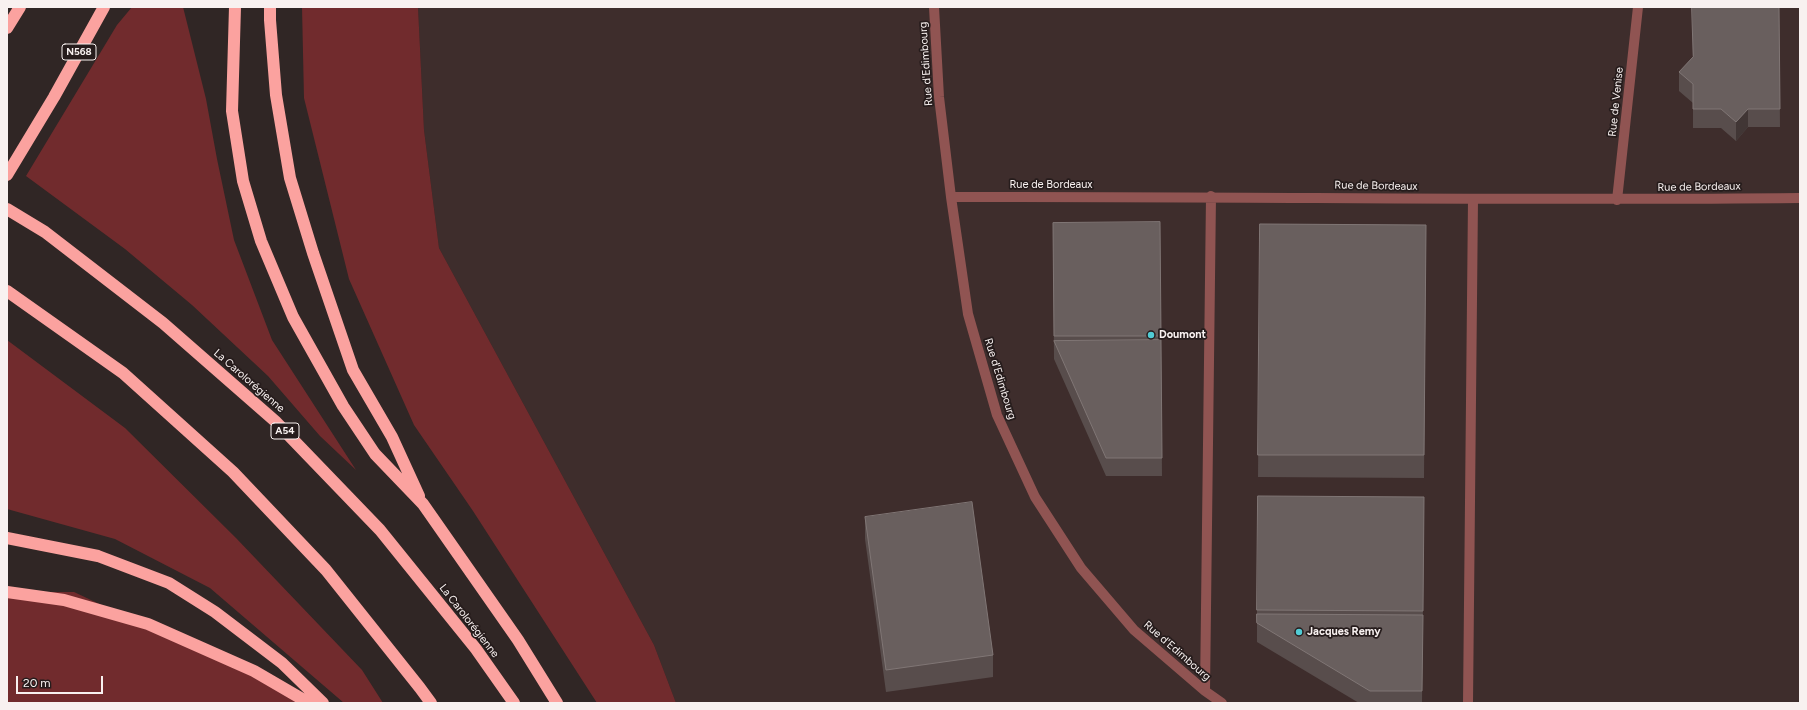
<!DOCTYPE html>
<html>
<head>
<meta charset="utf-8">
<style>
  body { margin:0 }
  #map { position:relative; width:1807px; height:710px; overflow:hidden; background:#302625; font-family:Figtree,sans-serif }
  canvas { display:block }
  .frame { position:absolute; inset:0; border:8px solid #f8f1f0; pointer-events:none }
  .scale { position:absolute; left:16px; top:676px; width:87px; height:18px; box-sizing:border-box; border:2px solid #f8f1f0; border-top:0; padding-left:5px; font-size:12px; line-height:14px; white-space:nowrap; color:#f8f1f0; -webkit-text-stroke:3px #261c1c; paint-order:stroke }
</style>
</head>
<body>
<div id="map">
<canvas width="1807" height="710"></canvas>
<div class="frame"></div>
<div class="scale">20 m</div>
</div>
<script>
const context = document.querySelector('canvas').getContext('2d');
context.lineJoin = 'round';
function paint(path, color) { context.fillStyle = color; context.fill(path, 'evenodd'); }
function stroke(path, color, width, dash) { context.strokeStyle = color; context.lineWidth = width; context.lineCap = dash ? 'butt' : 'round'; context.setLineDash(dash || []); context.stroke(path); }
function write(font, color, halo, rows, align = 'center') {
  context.font = font + ' Figtree,sans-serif'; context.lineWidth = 3.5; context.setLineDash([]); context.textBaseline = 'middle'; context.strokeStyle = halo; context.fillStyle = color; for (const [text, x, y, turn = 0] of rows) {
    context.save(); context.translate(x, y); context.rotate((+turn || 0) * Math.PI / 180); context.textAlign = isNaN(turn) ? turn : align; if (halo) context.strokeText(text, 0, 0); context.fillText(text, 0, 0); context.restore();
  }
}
paint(new Path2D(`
  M418,7H1800V703H676L654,645L439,248L424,130Z`), '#3e2d2c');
paint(new Path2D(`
  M132,7H183L206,99L217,159L234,240L272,340L356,470L320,436L268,376L192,305L125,249L26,176L117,25Z
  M302,7H418L424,130L439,248L654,645L676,703H597L473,511L414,425L349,279L304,98Z
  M7,340L125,428L236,538L362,670L383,703H344L210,588L115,539L7,509Z
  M7,592H74L309,703H7Z`), '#712b2d');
stroke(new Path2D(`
  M934,7L939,97L951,197L968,314L997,415L1035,497L1081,568L1134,630L1205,691L1222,703
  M951,197C1234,196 1517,201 1800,198
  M1617,200L1638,7
  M1205,691L1211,196
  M1468,703L1473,199`), '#905452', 10);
stroke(new Path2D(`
  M235,7L232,111L243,181L261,241L293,317L343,406L375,454L423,504L518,640L557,703
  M270,7V20L276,95L290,178L313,253L353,370L392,437L419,496
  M7,28L20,7
  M7,175L54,97L104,7
  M7,209L45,232L163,323L275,421L380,530L476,649L514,703
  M7,291L123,373L233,472L326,570L420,688L431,703
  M7,538L98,556L169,583L215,612L282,663L323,703
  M7,592L64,600L148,624L254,671L309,703`), '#fba29f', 12);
paint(new Path2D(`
  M1779,7L1780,127H1748L1736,141L1721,128H1693V103L1679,91V72Z
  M1160,222L1162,476H1106L1054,359L1053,223Z
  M1260,224L1426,225L1424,478L1258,477Z
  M1424,497L1422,703H1359L1257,642V610Z
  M865,517L993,655V677L886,692L865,539Z`), '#584d4c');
paint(new Path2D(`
  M1748,109V127L1736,141V122Z`), '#413635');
const building = new Path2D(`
  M1692,7H1779L1780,109H1748L1736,122L1721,109H1693V84L1679,72L1693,57Z
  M1160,222L1161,336H1054L1053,223Z
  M1260,224L1426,225L1424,455H1258Z
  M1161,340L1162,458H1106L1054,341Z
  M1258,496L1424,497L1423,611L1257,610Z
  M972,502L993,655L886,670L865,517Z
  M1257,614L1423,615L1422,691H1370L1257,623Z`);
paint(building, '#695f5e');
stroke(building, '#807675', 1);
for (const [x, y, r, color] of [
  [1151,335,4,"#51ccd5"],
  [1299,632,4,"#51ccd5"]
]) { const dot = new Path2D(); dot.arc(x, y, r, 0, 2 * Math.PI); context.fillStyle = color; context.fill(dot); stroke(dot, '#261c1c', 1.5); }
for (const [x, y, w] of [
  [79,52,34],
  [285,431,28]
]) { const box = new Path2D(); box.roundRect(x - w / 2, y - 8, w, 16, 3); context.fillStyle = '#261c1c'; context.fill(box); stroke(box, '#f8f1f0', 1); }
write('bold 10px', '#f8f1f0', null, [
  ["N568",79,52],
  ["A54",285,431]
]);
write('11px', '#f8f1f0', '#261c1c', [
  ["Rue d'Edimbourg",926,64,-94],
  ["Rue de Venise",1616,102,-84],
  ["Rue de Bordeaux",1051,185],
  ["Rue de Bordeaux",1376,186,1],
  ["Rue de Bordeaux",1699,187,-1],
  ["Rue d'Edimbourg",1000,379,73],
  ["La Carolorégienne",249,381,41],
  ["La Carolorégienne",469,621,52],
  ["Rue d'Edimbourg",1177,651,41]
]);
write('bold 11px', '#f8f1f0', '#261c1c', [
  ["Doumont",1159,335],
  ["Jacques Remy",1307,632]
], 'left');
</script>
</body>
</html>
